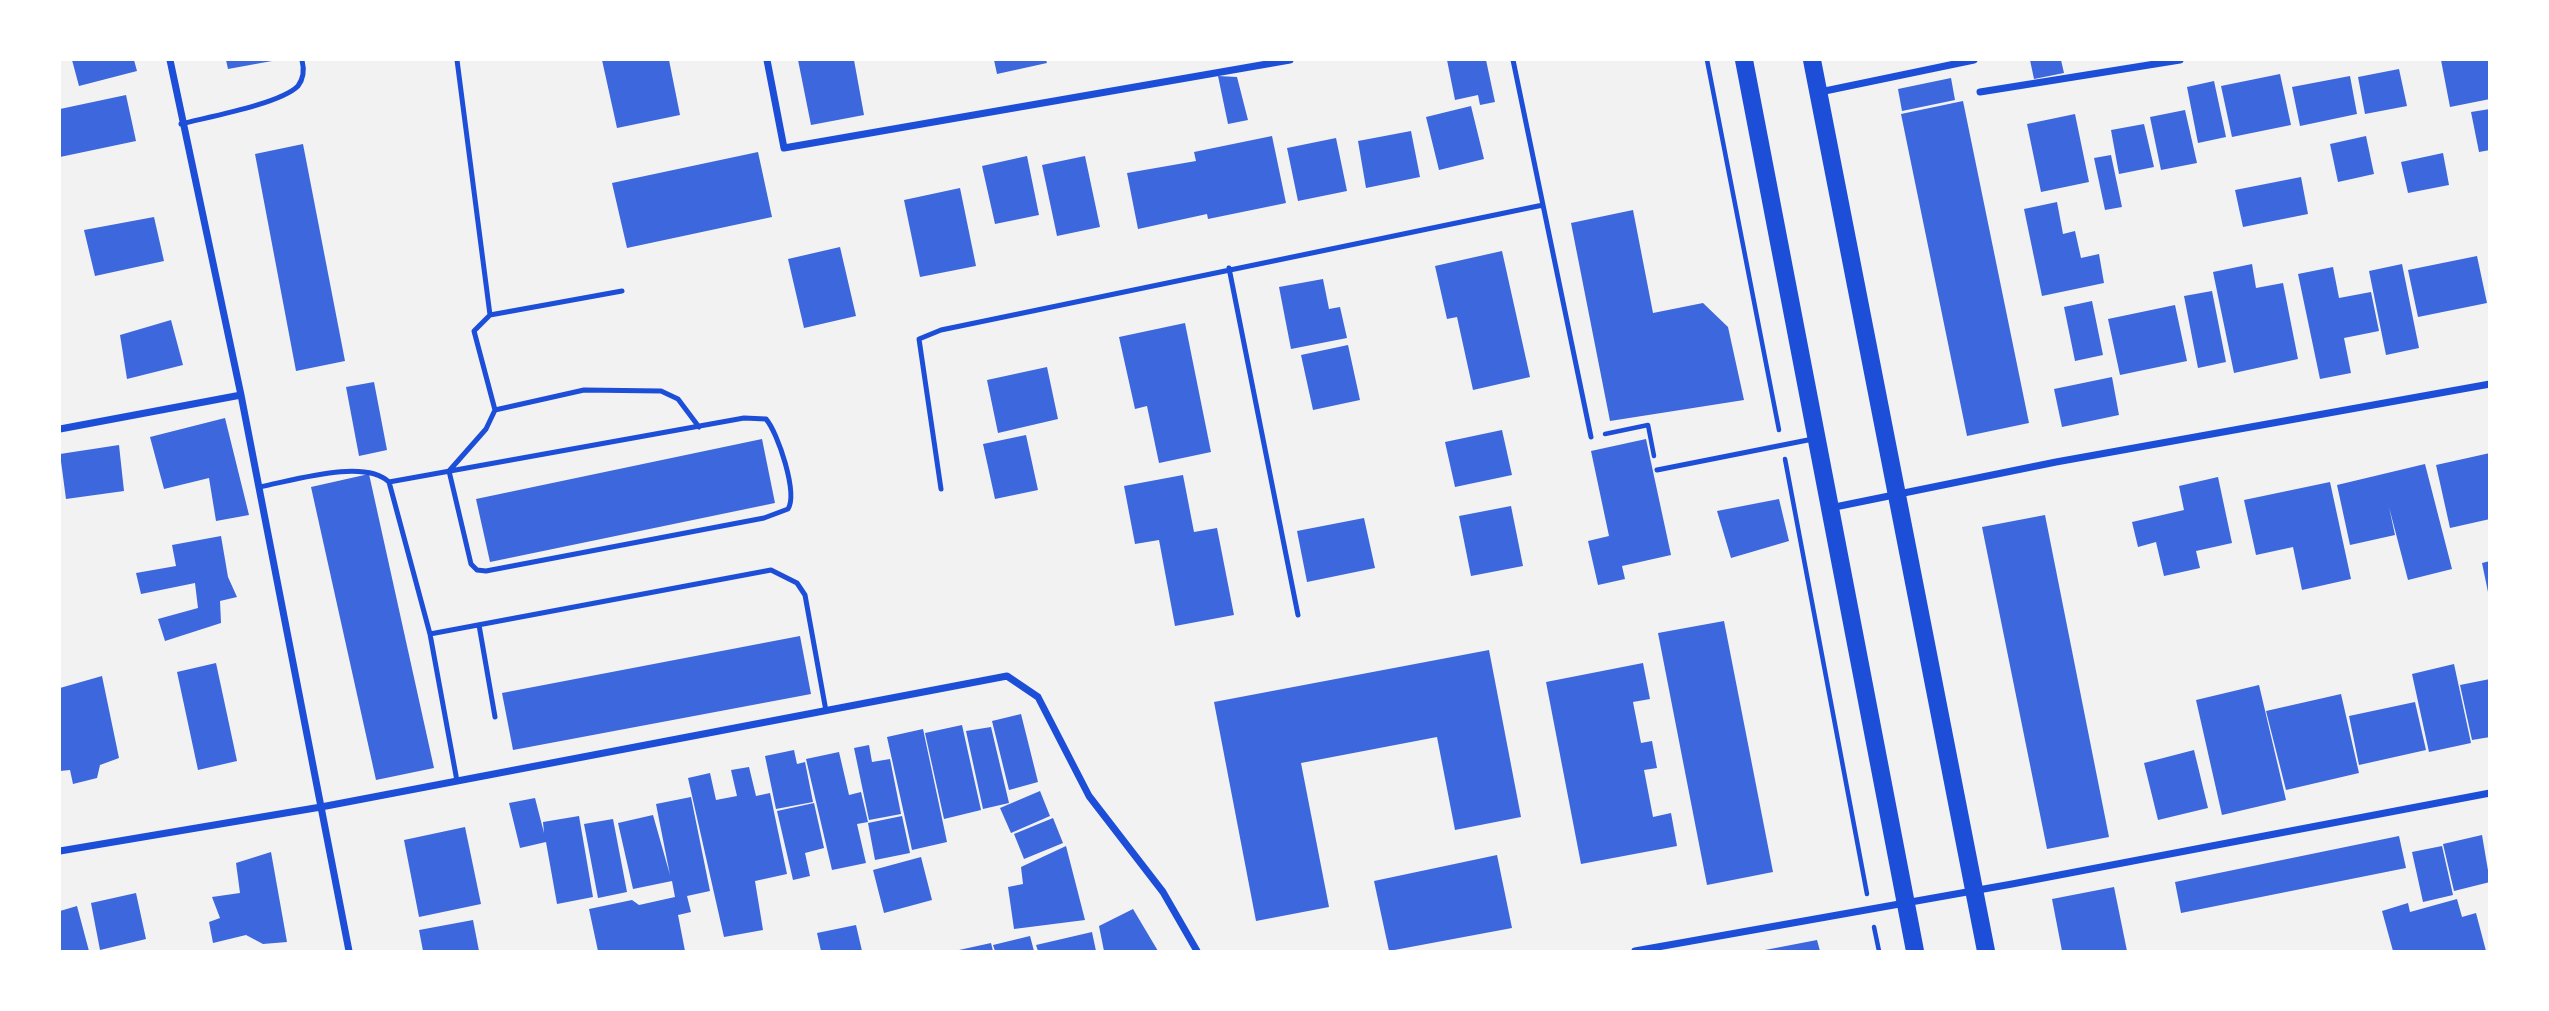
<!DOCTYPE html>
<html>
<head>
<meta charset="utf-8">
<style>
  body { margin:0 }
  #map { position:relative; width:2549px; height:1011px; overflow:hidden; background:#f2f2f2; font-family:Signika,sans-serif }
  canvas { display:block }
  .frame { position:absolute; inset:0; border:61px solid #fff; pointer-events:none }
</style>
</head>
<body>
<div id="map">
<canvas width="2549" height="1011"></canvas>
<div class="frame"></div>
</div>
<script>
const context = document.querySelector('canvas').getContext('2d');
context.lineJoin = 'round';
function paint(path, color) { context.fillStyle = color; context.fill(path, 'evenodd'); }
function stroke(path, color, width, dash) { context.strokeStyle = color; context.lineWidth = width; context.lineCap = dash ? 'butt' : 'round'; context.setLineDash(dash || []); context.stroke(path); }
paint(new Path2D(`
  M72,60H134L137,71L79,86Z
  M226,60H272V61L228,69Z
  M602,60H669L680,115L617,128Z
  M798,60H854L864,115L811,125Z
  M994,60H1046L1047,63L997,74Z
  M1447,60H1486L1495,102L1480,105L1478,95L1455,100Z
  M2030,60H2061L2064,73L2034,79Z
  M2441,60H2490V99L2450,107Z
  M2399,69L2407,106L2365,114L2358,77Z
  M2280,74L2291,125L2232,137L2221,86Z
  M1218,76L1237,77L1248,120L1228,124Z
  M2350,76L2357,114L2300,126L2292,87Z
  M1951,78L1955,100L1902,111L1898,89Z
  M2214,81L2226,137L2198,143L2187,87Z
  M126,95L136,141L60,157V109Z
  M1963,101L2029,423L1967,436L1901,114Z
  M1471,106L1484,159L1439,170L1426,117Z
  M2490,109V150L2479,152L2471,112Z
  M2185,110L2197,163L2161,170L2150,117Z
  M2075,114L2089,182L2041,192L2027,124Z
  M2144,124L2154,167L2119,174L2111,130Z
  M1411,131L1420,177L1366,188L1358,141Z
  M1272,136L1286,203L1208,219L1207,214L1138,229L1127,173L1196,161L1194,152Z
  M2366,136L2374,174L2338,182L2330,144Z
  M1336,138L1347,191L1298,201L1287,148Z
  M303,144L345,361L296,371L255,154Z
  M758,152L772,217L627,248L612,183Z
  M2443,153L2449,185L2408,193L2401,162Z
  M2111,155L2122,207L2105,210L2094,158Z
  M1027,156L1039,215L995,224L982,166Z
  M1085,156L1100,227L1057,236L1042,165Z
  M2301,177L2308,214L2243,227L2235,190Z
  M960,188L976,266L920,277L904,200Z
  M2057,202L2063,234L2075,231L2081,258L2099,254L2104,283L2042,296L2024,209Z
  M1633,210L1653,313L1703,303L1728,327L1744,400L1610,421L1571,223Z
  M154,217L164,261L95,276L84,230Z
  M840,247L856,316L804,328L788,259Z
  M1502,251L1530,377L1473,390L1457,317L1447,319L1435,266Z
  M2477,256L2487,303L2418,317L2408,270Z
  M2252,264L2256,288L2283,283L2298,359L2234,373L2213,272Z
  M2402,264L2419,348L2386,355L2369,271Z
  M2333,267L2339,298L2371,292L2379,331L2344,338L2351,373L2320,379L2298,274Z
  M1323,279L1329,309L1340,307L1347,338L1291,349L1279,287Z
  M2212,291L2226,362L2198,368L2184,296Z
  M2092,301L2103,355L2075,361L2064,307Z
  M2175,305L2187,361L2120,375L2108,319Z
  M171,320L183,365L127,379L120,335Z
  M1185,323L1211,452L1159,463L1147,406L1135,409L1119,337Z
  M1348,345L1360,400L1313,410L1301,355Z
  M1047,367L1058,419L998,433L987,380Z
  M2112,377L2119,415L2062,427L2054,389Z
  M374,382L387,450L359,456L346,387Z
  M225,418L249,515L216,521L209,478L164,489L150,437Z
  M1502,430L1512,475L1455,487L1445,442Z
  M1026,435L1038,490L995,499L983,444Z
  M762,439L775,503L490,562L476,499Z
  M1646,439L1671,555L1622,566L1625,579L1598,585L1588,541L1609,536L1591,451Z
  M119,445L124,491L66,499L60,454Z
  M2490,453V519L2450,528L2436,465Z
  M2425,464L2452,569L2408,580L2389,507L2395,535L2350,545L2337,485Z
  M369,474L434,768L376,780L311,487Z
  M1183,475L1194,532L1217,528L1234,615L1175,626L1159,540L1135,544L1124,486Z
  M2218,477L2232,543L2196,551L2200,568L2164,576L2156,542L2138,547L2132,522L2184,510L2179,486Z
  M2330,482L2351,579L2302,590L2293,547L2256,555L2244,500Z
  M1779,499L1789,541L1731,558L1717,511Z
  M1511,506L1523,566L1471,576L1459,516Z
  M2045,515L2109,837L2047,849L1982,527Z
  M1364,518L1375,568L1307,582L1297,531Z
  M221,536L228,577L237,597L220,601L221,623L165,641L158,619L198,608L195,583L141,594L136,573L176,566L172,545Z
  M2490,561V591L2488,592L2482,563Z
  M1724,621L1773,872L1707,885L1658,633Z
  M800,636L811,694L513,750L502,693Z
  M1489,650L1521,817L1455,830L1437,737L1301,763L1329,907L1256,921L1214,702Z
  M216,663L237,761L198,770L177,672Z
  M1643,663L1650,699L1633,702L1641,743L1652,741L1657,768L1644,770L1653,817L1671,813L1677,846L1581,864L1546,682Z
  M2454,664L2471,743L2429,752L2412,674Z
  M102,676L119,758L100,765L97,778L73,784L70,770L60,771V688Z
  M2490,679V737L2472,740L2460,685Z
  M2259,685L2286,800L2222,815L2196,700Z
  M2341,694L2359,773L2286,790L2266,711Z
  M2415,702L2426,750L2359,765L2349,716Z
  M1021,714L1038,782L1009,790L992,721Z
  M962,725L981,810L944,819L925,733Z
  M991,727L1009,803L983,809L966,731Z
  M923,729L947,842L912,850L887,737Z
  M869,745L872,762L890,759L901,814L869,820L854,748Z
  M794,750L797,764L805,762L813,802L776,809L765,756Z
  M2194,750L2208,808L2158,820L2144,763Z
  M839,752L849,795L861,792L868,822L857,824L866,863L832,870L806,759Z
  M749,767L756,796L770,793L787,874L755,881L763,930L724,937L688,778L710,773L716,800L737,796L731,770Z
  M1040,791L1050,816L1011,833L1000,808Z
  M691,797L710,891L687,896L691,912L678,915L685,951H598L589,909L632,900L639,905L675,897L672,881L633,889L618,823L653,815L670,875L656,804Z
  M535,798L544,833L543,822L579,816L593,897L557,904L546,842L520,848L509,803Z
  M814,803L824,848L805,853L810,876L793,880L777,811Z
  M902,816L910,853L875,860L868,823Z
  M1053,818L1063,843L1024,859L1014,834Z
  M613,819L627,892L598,898L584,824Z
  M465,827L481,904L419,917L404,840Z
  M2482,835L2490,882L2454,891L2443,844Z
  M2399,836L2406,868L2181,913L2175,882Z
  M1066,846L1085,920L1014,929L1008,887L1023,884L1021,867Z
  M2442,846L2453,895L2423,902L2412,852Z
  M271,852L287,942L263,944L246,935L213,943L209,922L220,918L212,897L240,893L236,863Z
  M1497,855L1512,928L1389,951L1374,881Z
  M921,857L932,900L884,913L873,870Z
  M2114,887L2127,951H2062L2052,899Z
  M136,893L146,939L100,950L91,903Z
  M2457,899L2462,917L2476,913L2486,951H2393L2382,911L2408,903L2410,912Z
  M77,906L89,951H60V911Z
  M1133,909L1158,951H1104L1099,926Z
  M473,920L479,951H423L419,930Z
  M856,925L862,951H821L817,933Z
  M1092,932L1096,951H1038L1036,945Z
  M1030,936L1034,951H995L993,945Z
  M1817,940L1820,951H1765V950Z
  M991,943L993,951H959V950Z`), '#3d67dc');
stroke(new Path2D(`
  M1707,60L1779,430
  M1605,434L1648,425L1654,456
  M1785,459L1867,894
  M1874,927L1879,951`), '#1d4ed8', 4.5);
stroke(new Path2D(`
  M457,60L490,315
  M1513,60L1591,437
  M181,124C208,117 280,104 298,86C304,78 304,68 302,60
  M1229,268L1298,615
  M495,410L584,390L661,391L678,399L699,427
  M1657,470L1813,439
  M449,471L486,429L495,410L474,331L490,315L622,291
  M389,482L744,418L766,419C778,433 798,493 788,509L764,518L486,571L477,570L471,564L449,471
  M259,487C292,481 364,458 389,482L430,634L457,781
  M941,489L919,339L941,330L1543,205
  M479,625L495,717
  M430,634L771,570L797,583L805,595L826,711`), '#1d4ed8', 5);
stroke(new Path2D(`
  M170,60L241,395L349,951
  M767,60L784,148L1290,60
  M1820,92L1974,60
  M1980,92L2180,60
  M60,429L241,395
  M1830,508L2056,462L2490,384
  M60,851L321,807L1007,676L1038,697L1089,796L1163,892L1197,951
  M1635,951L2012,884L2490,793`), '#1d4ed8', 7);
stroke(new Path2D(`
  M1744,60L1915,951
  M1812,60L1986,951`), '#1d4ed8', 18);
</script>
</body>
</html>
